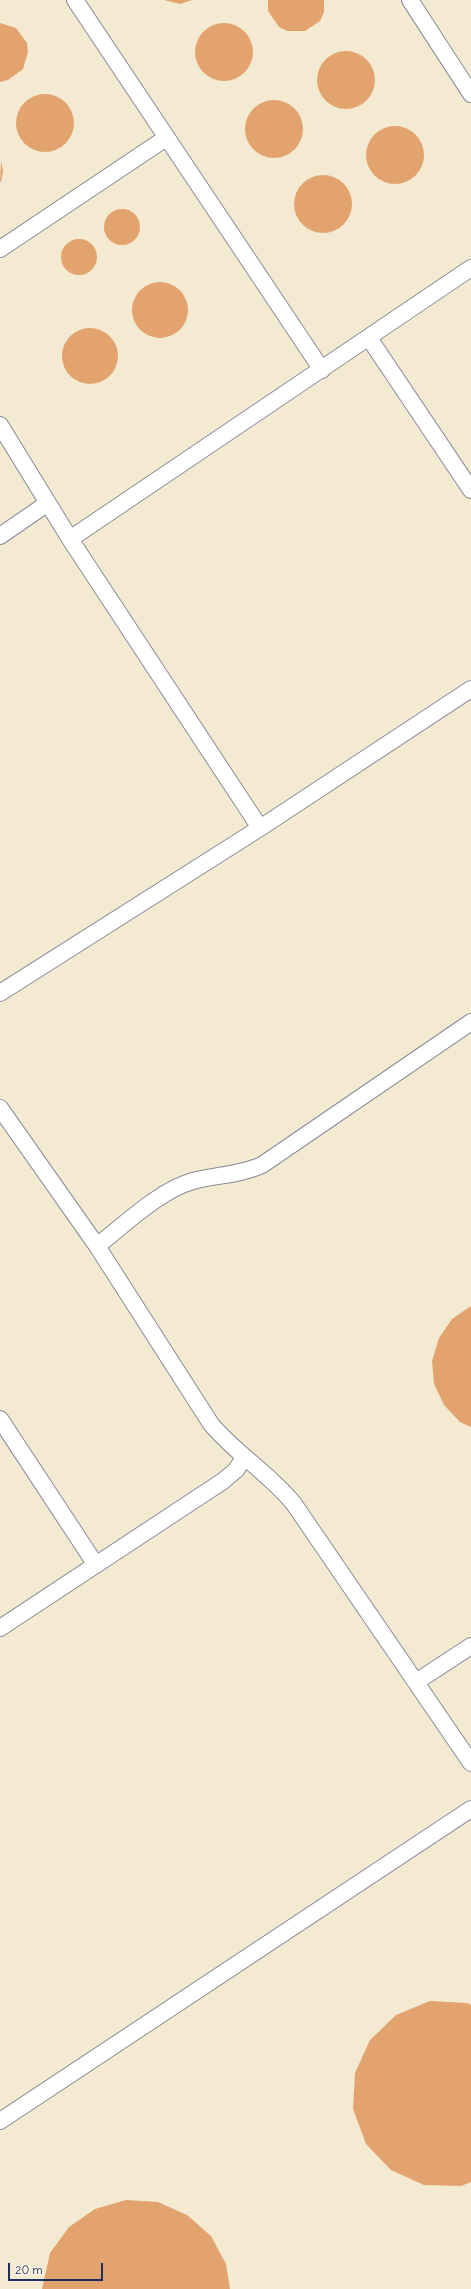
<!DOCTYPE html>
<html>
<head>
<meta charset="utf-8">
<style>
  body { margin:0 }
  #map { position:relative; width:471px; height:2289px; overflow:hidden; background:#f3ead1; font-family:Delius,sans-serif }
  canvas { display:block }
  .scale { position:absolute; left:8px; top:2263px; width:95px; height:18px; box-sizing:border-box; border:2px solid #1b2f5e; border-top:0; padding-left:5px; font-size:12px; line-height:14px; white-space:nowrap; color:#1b2f5e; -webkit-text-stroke:3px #fcf5e5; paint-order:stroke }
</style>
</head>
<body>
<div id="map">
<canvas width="471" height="2289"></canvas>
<div class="scale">20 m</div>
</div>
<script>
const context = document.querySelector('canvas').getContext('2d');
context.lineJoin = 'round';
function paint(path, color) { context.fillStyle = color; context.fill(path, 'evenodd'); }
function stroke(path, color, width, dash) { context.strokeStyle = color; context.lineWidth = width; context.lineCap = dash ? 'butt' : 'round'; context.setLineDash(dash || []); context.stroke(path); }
paint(new Path2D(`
  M164,0H192L180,4Z
  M324,0V12L320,21L305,31H287L279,27L268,11V0Z
  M0,23L16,28L27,43L28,52L23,69L8,80L0,82Z
  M195 52a29 29 0 1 1 58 0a29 29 0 1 1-58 0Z
  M317 80a29 29 0 1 1 58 0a29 29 0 1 1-58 0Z
  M16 123a29 29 0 1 1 58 0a29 29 0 1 1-58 0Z
  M245 129a29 29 0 1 1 58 0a29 29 0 1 1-58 0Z
  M366 155a29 29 0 1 1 58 0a29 29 0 1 1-58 0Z
  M1,161L3,171L1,182H0Z
  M294 204a29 29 0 1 1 58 0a29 29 0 1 1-58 0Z
  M104 227a18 18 0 1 1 36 0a18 18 0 1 1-36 0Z
  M61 257a18 18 0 1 1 36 0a18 18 0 1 1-36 0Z
  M132 310a28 28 0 1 1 56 0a28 28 0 1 1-56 0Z
  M62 356a28 28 0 1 1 56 0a28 28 0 1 1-56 0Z
  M471,1306V1427L460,1422L444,1405L434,1384L432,1361L439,1338L452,1319Z
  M430,2001L467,2003L471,2005V2182L461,2186L424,2185L391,2170L366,2144L353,2109L355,2073L370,2040L396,2015Z
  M126,2200L158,2202L187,2215L211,2236L226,2264L230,2289H42L50,2253L69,2227L95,2209Z`), '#e2a36f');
const service = new Path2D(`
  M75,0L322,370
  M410,0L471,94
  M0,249L166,138
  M369,338L471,490
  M0,425L70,539L260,828
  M0,536L48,503
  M70,539L471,268
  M0,993L260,828L471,689
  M0,1108L97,1246L211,1424C236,1454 270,1474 294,1504L471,1763
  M97,1246C124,1225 160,1190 193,1181C216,1175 240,1175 262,1165L471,1022
  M0,1419L96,1565
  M0,1628L223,1481L236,1470L244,1458
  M416,1682L471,1646
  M0,2121L471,1809`);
stroke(service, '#878c98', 18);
stroke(service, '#fff', 16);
</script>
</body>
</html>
